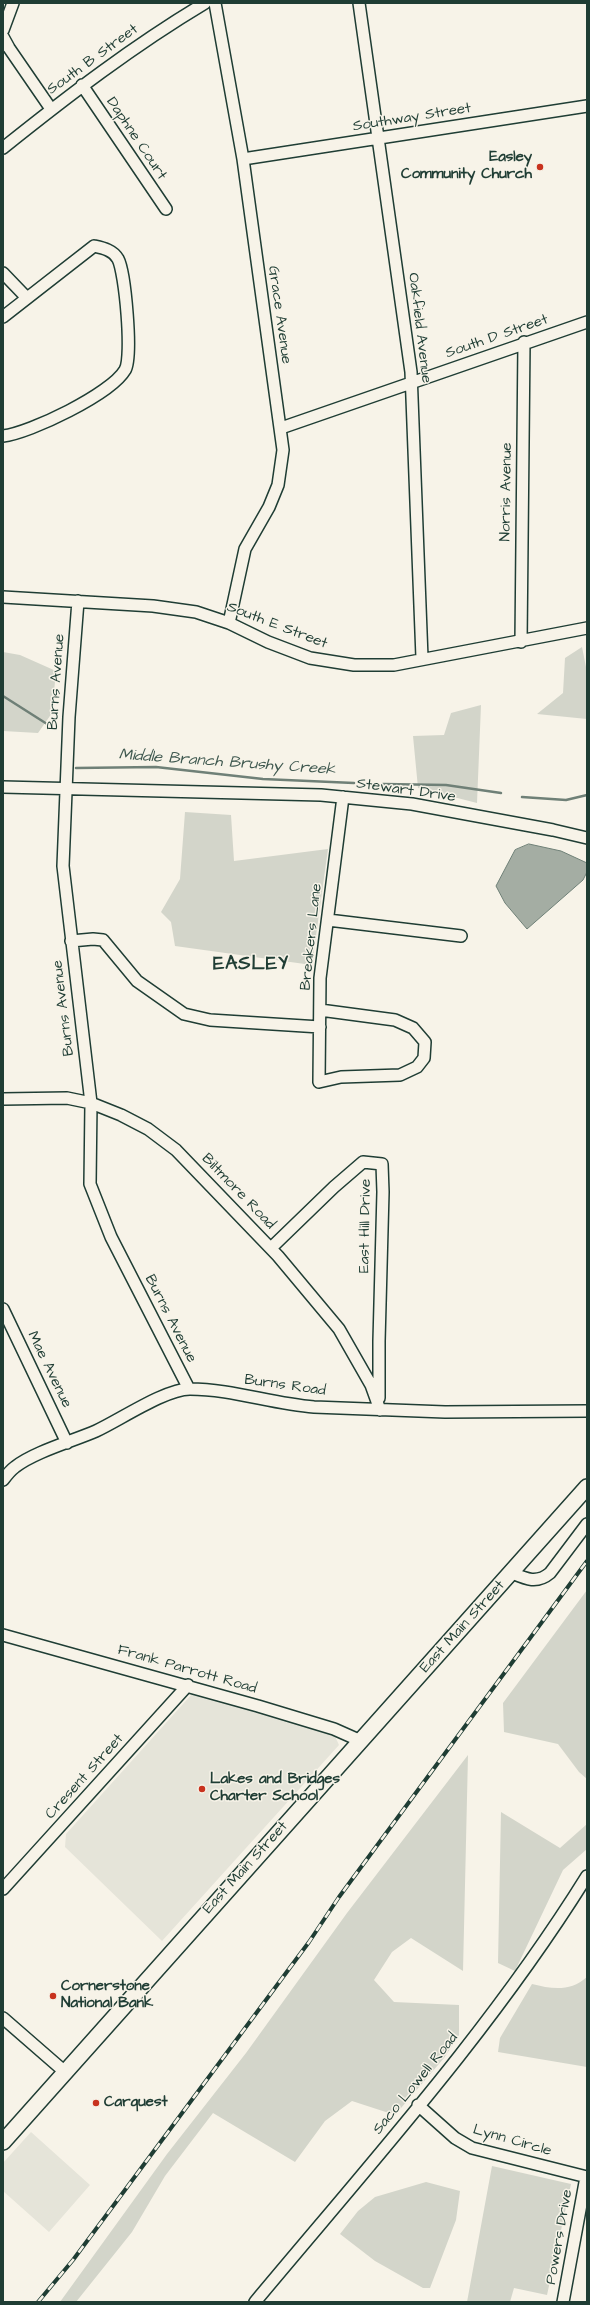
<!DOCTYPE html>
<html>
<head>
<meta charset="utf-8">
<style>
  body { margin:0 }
  #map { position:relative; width:590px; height:2305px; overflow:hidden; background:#f7f3e8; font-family:"Architects Daughter",sans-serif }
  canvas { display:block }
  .frame { position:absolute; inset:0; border:4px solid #1f3d34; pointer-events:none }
</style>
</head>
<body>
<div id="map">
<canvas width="590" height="2305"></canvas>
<div class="frame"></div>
</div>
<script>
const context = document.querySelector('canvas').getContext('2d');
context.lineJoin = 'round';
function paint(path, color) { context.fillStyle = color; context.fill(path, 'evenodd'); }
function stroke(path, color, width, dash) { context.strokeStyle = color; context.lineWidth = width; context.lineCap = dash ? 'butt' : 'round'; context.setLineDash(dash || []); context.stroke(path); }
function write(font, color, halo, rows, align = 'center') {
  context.font = font + ' "Architects Daughter",sans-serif'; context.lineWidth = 3; context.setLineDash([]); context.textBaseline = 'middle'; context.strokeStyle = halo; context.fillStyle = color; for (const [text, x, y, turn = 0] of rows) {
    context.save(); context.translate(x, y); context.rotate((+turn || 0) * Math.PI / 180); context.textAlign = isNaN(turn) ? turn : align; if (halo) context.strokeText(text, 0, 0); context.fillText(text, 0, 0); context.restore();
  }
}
paint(new Path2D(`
  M192,1694L334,1734L339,1745L162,1941L65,1847L66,1834Z
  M31,2132L90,2185L49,2232L3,2191V2163Z`), '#e5e4d9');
paint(new Path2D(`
  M582,647L587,672V719L537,714L563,693L565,658Z
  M3,652L20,655L56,671L52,713L38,733L3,731Z
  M481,705L477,803L418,788L413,736L444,735L451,713Z
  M185,812L231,815L234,861L328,849L312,965L175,946L171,922L161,912L180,879Z
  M587,1590V1779L579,1772L558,1744L504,1732L503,1703Z
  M468,1755L463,1971L411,1938L392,1952L374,1980L394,2002L459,2005V2035L444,2058L395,2115L352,2101L325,2121L295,2162L213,2113L165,2176L132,2232L76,2302H60L167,2154L246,2053L347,1913Z
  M501,1812L560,1848L587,1824V1849L563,1870L515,1971L498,1963Z
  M587,1977V2067L498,2052L500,2038L532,1984C552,1989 570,1992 587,1977Z
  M492,2166L571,2184L547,2295L514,2288L510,2302H467Z
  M426,2182L460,2191L456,2220L430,2288H423L375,2261L340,2234L358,2211L375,2197Z`), '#d3d5ca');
const water = new Path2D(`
  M529,844L561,851L587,863V872L583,880L527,929L505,903L496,886L515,850Z`);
paint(water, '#a4ada3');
stroke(water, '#6f8077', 1);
stroke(new Path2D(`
  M3,696L47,724
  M76,768L156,767L263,779L354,783
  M383,784L446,785L501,793
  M522,797L566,800L587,795`), '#6f8077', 2.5);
const minor = new Path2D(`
  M215,3L243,159L283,450L278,485L269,507L245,549L229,623
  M359,3L411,372L422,658
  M3,30L13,3
  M3,37L9,48L51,109
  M82,85L166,209
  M3,148C68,96 133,46 205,3
  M243,159L587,106
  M3,273L27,298
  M3,317L94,246C103,248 113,250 118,259C125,272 133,357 125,370C111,394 30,433 3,436
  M281,428L587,322
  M3,597L153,606L196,612L229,623L268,642L310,658L354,665H394L587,628
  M78,601L69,717L63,866L91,1103L90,1184L111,1237L189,1389
  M521,642L524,342
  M3,787L321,795L412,804L553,830L587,838
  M328,920L461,936
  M71,941L93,939L103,940L137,981L184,1014L210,1020L320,1027
  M320,1010L395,1020L413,1028L425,1042L424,1058L417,1067L400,1075L341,1077L319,1082L320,978L343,797
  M3,1099L67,1098L91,1103L121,1115L148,1129L176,1150L278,1256L339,1329L371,1385L380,1410
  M271,1248L334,1187L363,1162L382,1164L383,1192L379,1341V1398
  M3,1309L67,1443
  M3,1480C6,1476 11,1470 15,1467C34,1452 73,1441 96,1431C120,1420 165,1389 190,1389C232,1389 272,1404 314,1407L445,1412L587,1411
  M512,1573C526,1579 537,1584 550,1573L587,1524
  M3,1635L258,1706L334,1729L361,1741
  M3,1889L188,1685
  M3,2018L65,2072
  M418,2105L455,2138L472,2148L587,2177
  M255,2302C370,2164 492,2029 587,1876
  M563,2302L586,2177`);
const major = new Path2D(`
  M3,2142L587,1487`);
stroke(minor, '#1f3d34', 14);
stroke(major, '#1f3d34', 18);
stroke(minor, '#f7f3e8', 11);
stroke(major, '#f7f3e8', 15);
const rail = new Path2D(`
  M38,2302L73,2260L309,1942L339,1897L587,1561`);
stroke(rail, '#1f3d34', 4);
stroke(rail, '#f7f3e8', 2.5, [8]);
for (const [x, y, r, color] of [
  [540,167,4,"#c8321e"],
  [202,1789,4,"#c8321e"],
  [53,1996,4,"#c8321e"],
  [96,2103,4,"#c8321e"]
]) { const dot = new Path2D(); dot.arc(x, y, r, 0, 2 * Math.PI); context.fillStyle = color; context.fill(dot); stroke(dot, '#f7f3e8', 1.5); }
write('15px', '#1f3d34', '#f7f3e8', [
  ["South B Street",93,60,-36],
  ["Southway Street",412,118,-9],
  ["Daphne Court",136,139,56],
  ["Grace Avenue",279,315,82],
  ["Oakfield Avenue",419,328,83],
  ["South D Street",497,337,-19],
  ["Norris Avenue",507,492,-89],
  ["South E Street",277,626,21],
  ["Burns Avenue",57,682,-86],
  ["Stewart Drive",406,791,8],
  ["Breakers Lane",312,937,-84],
  ["Burns Avenue",64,1008,-97],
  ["Biltmore Road",238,1192,46],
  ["East Hill Drive",366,1226,-89],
  ["Burns Avenue",170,1319,63],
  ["Mae Avenue",49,1370,64],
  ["Burns Road",285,1386,8],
  ["East Main Street",463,1627,-48],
  ["Frank Parrott Road",187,1670,16],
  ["Cresent Street",85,1777,-48],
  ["East Main Street",246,1868,-48],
  ["Saco Lowell Road",416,2084,-51],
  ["Lynn Circle",512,2141,16],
  ["Powers Drive",560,2237,-80]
]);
write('bold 15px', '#1f3d34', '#f7f3e8', [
  ["Easley",532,158,"right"],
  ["Community Church",532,175,"right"],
  ["Lakes and Bridges",210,1780],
  ["Charter School",210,1797],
  ["Cornerstone",61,1987],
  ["National Bank",61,2004],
  ["Carquest",104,2103]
], 'left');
write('italic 16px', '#405950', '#f7f3e8', [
  ["Middle Branch Brushy Creek",227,763,4]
]);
context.letterSpacing = '1px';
write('bold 19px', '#1f3d34', '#f7f3e8', [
  ["EASLEY",251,965]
]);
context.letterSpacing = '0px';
</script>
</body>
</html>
